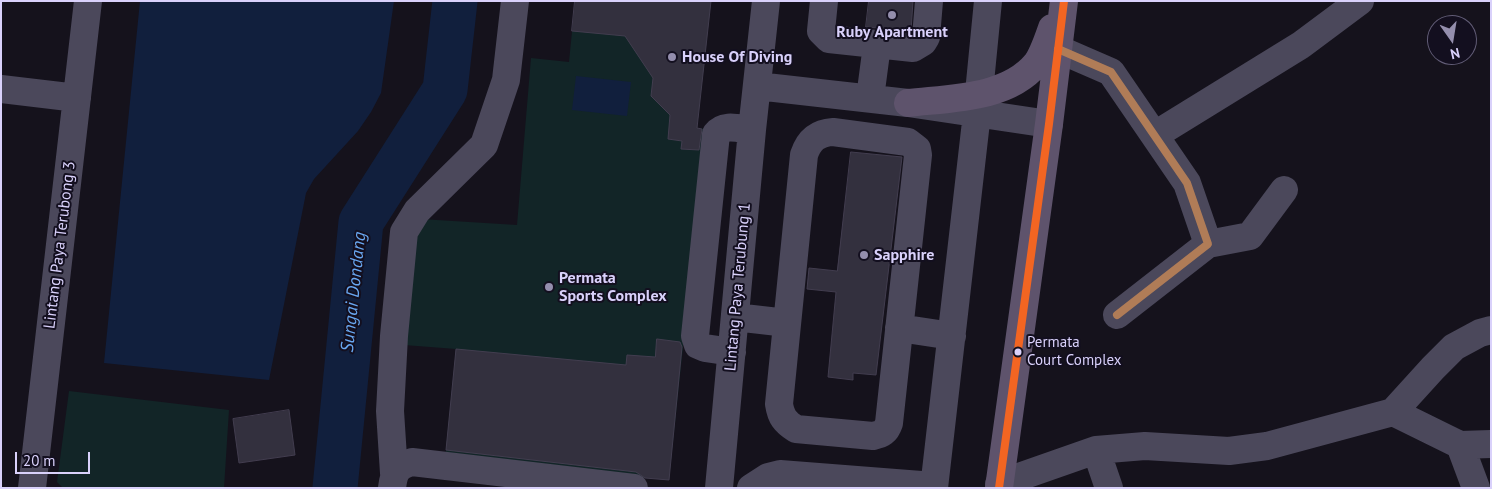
<!DOCTYPE html>
<html>
<head>
<meta charset="utf-8">
<style>
  body { margin:0 }
  #map { position:relative; width:1492px; height:489px; overflow:hidden; background:#15121c; font-family:"PT Sans",sans-serif }
  canvas { display:block }
  .frame { position:absolute; inset:0; border:2px solid #d9d1fb; pointer-events:none }
  .north { position:absolute; left:1427px; top:15px; width:50px; height:50px; box-sizing:border-box; background:#130f1f; border:1px solid #625d77; border-radius:50%; rotate:167deg; font-size:14px; font-weight:700; line-height:20px; text-align:center; color:#d9d1fb }
  .north::after { content:''; display:block; margin:auto; width:18px; height:22px; background:#948ead; clip-path:polygon(50% 0,100% 100%,50% 72%,0 100%) }
  .scale { position:absolute; left:15px; top:452px; width:75px; height:22px; box-sizing:border-box; border:2px solid #d9d1fb; border-top:0; padding-left:6px; font-size:15px; line-height:18px; white-space:nowrap; color:#d9d1fb; -webkit-text-stroke:4px #130f1f; paint-order:stroke }
</style>
</head>
<body>
<div id="map">
<canvas width="1492" height="489"></canvas>
<div class="frame"></div>
<div class="north">N</div>
<div class="scale">20 m</div>
</div>
<script>
const context = document.querySelector('canvas').getContext('2d');
context.lineJoin = 'round';
function paint(path, color) { context.fillStyle = color; context.fill(path, 'evenodd'); }
function stroke(path, color, width, dash) { context.strokeStyle = color; context.lineWidth = width; context.lineCap = dash ? 'butt' : 'round'; context.setLineDash(dash || []); context.stroke(path); }
function write(font, color, halo, rows, align = 'center') {
  context.font = font + ' "PT Sans",sans-serif'; context.lineWidth = 4; context.setLineDash([]); context.textBaseline = 'middle'; context.strokeStyle = halo; context.fillStyle = color; for (const [text, x, y, turn = 0] of rows) {
    context.save(); context.translate(x, y); context.rotate((+turn || 0) * Math.PI / 180); context.textAlign = isNaN(turn) ? turn : align; if (halo) context.strokeText(text, 0, 0); context.fillText(text, 0, 0); context.restore();
  }
}
paint(new Path2D(`
  M575,1H711L697,128L706,129L669,480L445,459L456,349L404,345L414,229L421,219L517,225L531,58L569,62Z
  M69,391L229,410L224,488H63L57,482Z`), '#122527');
paint(new Path2D(`
  M140,1H394L381,93L371,112L358,131L314,179L306,193L269,380L104,363Z
  M576,76L631,82L627,116L572,110Z`), '#111f3d');
stroke(new Path2D(`
  M335,488L361,222L445,90L455,1`), '#111f3d', 45);
const building = new Path2D(`
  M575,1H711L697,128L702,129L699,150L681,149L682,141L668,139L670,115L651,96L653,78L625,36L572,31Z
  M869,1H913L911,31L866,27Z
  M851,152L902,157L876,375L853,373V380L828,377L836,292L807,289L809,268L837,271Z
  M657,339L680,342L682,347L669,480L645,478L636,472L446,450L456,349L626,365L627,355L655,357Z
  M289,410L295,455L239,463L233,419Z`);
paint(building, '#33303e');
stroke(building, '#423d4f', 1);
stroke(new Path2D(`
  M824,1L821,31L829,39L913,48L923,42L926,37L929,1
  M1058,49L1111,72L1187,183L1208,244L1117,315
  M757,86L908,103L1049,124
  M1,89L77,98
  M870,98L877,45
  M833,132L908,142L917,149L918,155L889,423C886,432 882,434 873,436L796,429C785,422 781,417 779,404L804,155C809,140 817,133 833,132Z
  M1155,135L1301,45L1360,1
  M1208,244L1250,236L1284,190
  M735,317L787,323
  M899,328L952,336
  M732,352L705,348L698,345L695,336L716,134C724,123 740,129 752,130
  M1393,412L1433,368L1454,347L1480,333L1491,330
  M1460,445L1476,488
  M1096,450L1109,488
  M394,473L390,411L394,336L404,232L417,211L484,145L506,80L515,1
  M999,484L1096,450L1145,446L1229,451L1267,446L1393,412L1460,445L1491,444
  M32,488L88,1
  M392,488C394,472 396,467 412,462L634,488
  M719,488L752,130L766,1
  M751,488L768,477L780,474L934,486
  M934,488L977,113L988,1`), '#4b485b', 28);
stroke(new Path2D(`
  M908,103C950,98 1007,99 1036,64C1043,55 1048,39 1052,28
  M999,488L1049,124L1064,1`), '#5e536c', 28);
stroke(new Path2D(`
  M1058,49L1111,72L1187,183L1208,244L1117,315`), '#b07c57', 8);
stroke(new Path2D(`
  M999,488L1049,124L1064,1`), '#f26522', 8);
for (const [x, y, r, color] of [
  [892,15,5,"#948ead"],
  [672,57,5,"#948ead"],
  [864,255,5,"#948ead"],
  [549,287,5,"#948ead"],
  [1018,352,4.5,"#d9d1fb"]
]) { const dot = new Path2D(); dot.arc(x, y, r, 0, 2 * Math.PI); context.fillStyle = color; context.fill(dot); stroke(dot, '#130f1f', 2); }
write('15px', '#d9d1fb', '#130f1f', [
  ["Permata",1027,343],
  ["Court Complex",1027,361]
], 'left');
write('bold 16px', '#d9d1fb', '#130f1f', [
  ["Ruby Apartment",892,32,"center"],
  ["House Of Diving",682,57],
  ["Sapphire",874,255],
  ["Permata",559,278],
  ["Sports Complex",559,296]
], 'left');
write('16px', '#d9d1fb', '#130f1f', [
  ["Lintang Paya Terubong 3",60,245,-83],
  ["Lintang Paya Terubung 1",738,287,-85]
]);
write('italic 18px', '#69a7f1', '#130f1f', [
  ["Sungai Dondang",354,292,-84]
]);
</script>
</body>
</html>
